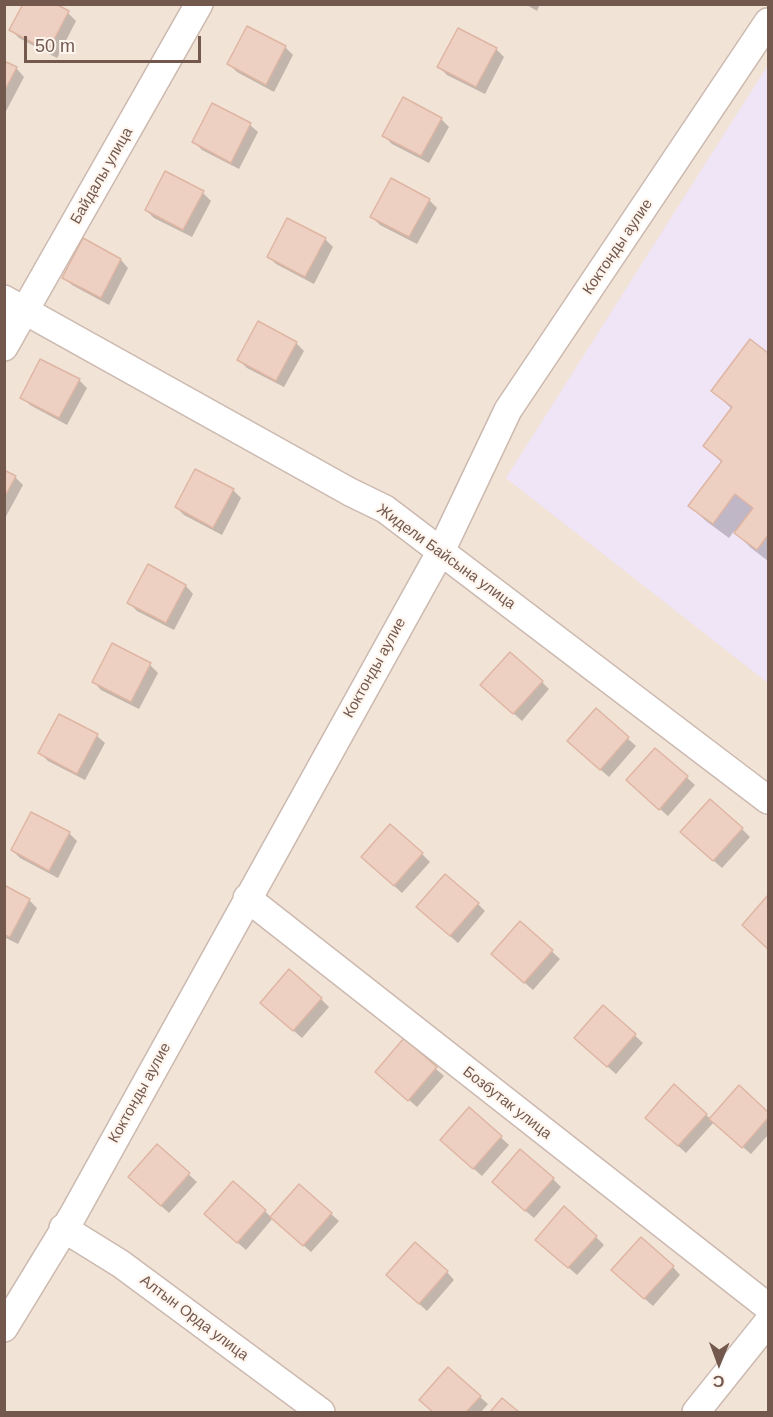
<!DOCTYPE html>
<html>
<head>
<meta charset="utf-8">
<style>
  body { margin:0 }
  #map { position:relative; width:773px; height:1417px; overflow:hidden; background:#fbf2e8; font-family:Arial,sans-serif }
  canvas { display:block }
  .frame { position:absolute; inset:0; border:6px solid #73584e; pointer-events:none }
  .north { position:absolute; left:689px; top:1333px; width:60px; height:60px; -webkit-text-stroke:4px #fef6ee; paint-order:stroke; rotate:181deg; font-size:16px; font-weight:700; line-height:24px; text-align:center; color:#73584e }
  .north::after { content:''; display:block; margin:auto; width:21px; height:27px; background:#73584e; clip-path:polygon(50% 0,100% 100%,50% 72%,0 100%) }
  .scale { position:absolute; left:24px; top:36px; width:177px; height:27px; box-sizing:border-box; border:3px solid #73584e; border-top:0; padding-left:8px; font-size:18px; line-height:21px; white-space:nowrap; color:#73584e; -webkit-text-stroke:4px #fef6ee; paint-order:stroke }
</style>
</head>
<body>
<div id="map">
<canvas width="773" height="1417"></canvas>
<div class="frame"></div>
<div class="north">С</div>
<div class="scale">50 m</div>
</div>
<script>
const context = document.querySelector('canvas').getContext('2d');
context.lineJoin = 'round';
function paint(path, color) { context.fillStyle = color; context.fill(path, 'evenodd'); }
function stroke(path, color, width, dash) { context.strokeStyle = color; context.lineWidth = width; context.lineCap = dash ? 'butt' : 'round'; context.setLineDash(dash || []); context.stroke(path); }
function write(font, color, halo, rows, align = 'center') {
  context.font = font + ' Arial,sans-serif'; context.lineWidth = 4.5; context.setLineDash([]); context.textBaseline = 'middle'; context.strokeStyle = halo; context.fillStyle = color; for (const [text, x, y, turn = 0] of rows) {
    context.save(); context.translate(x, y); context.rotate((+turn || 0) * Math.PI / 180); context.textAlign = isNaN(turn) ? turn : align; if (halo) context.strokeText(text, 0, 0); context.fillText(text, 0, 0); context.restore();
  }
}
paint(new Path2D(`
  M5,5H768V1412H5Z`), '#f2e3d7');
paint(new Path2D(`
  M768,65V683L506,478Z`), '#efe5f7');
paint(new Path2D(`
  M52,4L68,13L76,21L57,58L19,38L11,30Z
  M525,4H540L537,11Z
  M285,47L293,55L274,92L237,72L229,64Z
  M496,49L504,57L485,94L447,75L439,67Z
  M4,62L17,69L24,77L5,113Z
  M213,105L250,125L258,132L239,169L202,150L194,142Z
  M441,119L449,127L429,163L392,144L384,136Z
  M203,193L211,201L192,237L154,218L146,210Z
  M429,200L437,208L417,244L380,225L372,217Z
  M325,239L333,247L314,284L276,264L268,256Z
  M83,240L121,260L128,268L109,305L72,285L64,277Z
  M750,341L768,355V561L751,548L734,531L729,538L706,521L690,506L722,463L705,446L733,410L713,391Z
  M296,343L304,351L284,387L247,368L239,360Z
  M79,380L87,388L67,425L30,405L22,397Z
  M4,471L15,477L23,485L4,520Z
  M233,490L241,498L222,535L184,515L176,507Z
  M186,586L193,594L174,630L137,611L129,603Z
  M113,645L150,665L158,673L139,709L101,690L94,682Z
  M542,682L549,689L522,721L490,692Z
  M596,710L636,746L609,777L577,749Z
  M97,736L105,743L85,780L48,761L40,753Z
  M656,750L695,785L668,816L636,788Z
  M742,829L750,837L722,868L690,840Z
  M69,833L77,841L58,878L20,858L12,850Z
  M422,854L430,862L402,893L371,865Z
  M4,887L29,900L37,908L18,944L4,937Z
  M768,897V948L744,925Z
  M478,904L485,911L458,943L426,915Z
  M521,923L560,959L533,990L501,962Z
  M321,999L329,1007L302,1038L270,1010Z
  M604,1007L643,1043L616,1074L584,1046Z
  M404,1041L444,1076L417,1107L385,1079Z
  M739,1088L768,1114V1135L751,1154L714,1122L686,1153L655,1125L706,1115L711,1119Z
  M470,1109L509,1145L482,1176L450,1148Z
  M157,1146L197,1182L169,1213L138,1185Z
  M553,1179L561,1187L534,1218L501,1190Z
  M265,1211L271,1217L331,1214L339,1221L311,1252L273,1218L246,1250L214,1222Z
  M596,1237L604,1245L577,1275L545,1247Z
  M673,1267L680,1275L653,1306L621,1278Z
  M447,1272L454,1280L427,1311L396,1283Z
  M480,1397L488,1404L481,1412H434L429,1408Z`), '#0003');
const building = new Path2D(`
  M23,4H56L69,11L48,51L9,30Z
  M247,26L286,46L266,85L227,64Z
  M458,28L497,48L476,87L437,67Z
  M4,61L17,67L4,92Z
  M403,97L442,118L421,156L382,136Z
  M212,103L251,123L231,163L192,142Z
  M165,171L204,191L183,230L145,210Z
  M391,178L430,199L409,237L370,217Z
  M287,218L326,238L305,277L267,257Z
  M83,238L121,259L101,298L62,278Z
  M258,321L297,342L276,381L237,360Z
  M750,339L768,353V535L757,550L734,533L753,508L735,494L713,524L688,506L722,461L703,446L732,407L711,391Z
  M40,359L80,379L59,418L20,398Z
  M195,469L234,489L213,528L175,507Z
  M4,470L16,476L4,498Z
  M148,564L186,585L166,623L127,603Z
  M112,643L151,663L131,702L92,682Z
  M510,652L543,681L513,714L480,685Z
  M596,708L629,737L600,770L567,741Z
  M59,714L98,734L77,774L38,753Z
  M655,748L688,776L659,810L626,780Z
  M710,799L743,828L713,861L680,832Z
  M31,812L70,832L49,871L11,850Z
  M390,824L423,853L394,886L361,857Z
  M445,874L479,903L450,936L416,907Z
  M4,885L30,899L10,937L4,935Z
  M768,895V949L742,925Z
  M520,921L553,950L524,983L491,954Z
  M289,969L322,998L293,1031L260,1003Z
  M603,1005L636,1034L607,1067L574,1038Z
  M404,1038L437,1067L408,1101L375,1072Z
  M674,1084L707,1114L678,1146L645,1118Z
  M739,1085L768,1112V1118L742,1148L709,1119Z
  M469,1107L502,1136L473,1169L440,1140Z
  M157,1144L190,1173L161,1206L128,1177Z
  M520,1149L554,1178L525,1211L492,1182Z
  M233,1181L266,1210L237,1243L204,1214Z
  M299,1184L332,1213L303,1246L270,1217Z
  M564,1206L597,1236L568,1268L535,1240Z
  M641,1237L674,1266L644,1299L611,1270Z
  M415,1242L448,1271L419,1304L386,1275Z
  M448,1367L481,1396L466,1412H433L419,1400Z
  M502,1398L519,1412H490Z`);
paint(building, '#eed0c2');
stroke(building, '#dfb5a3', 1.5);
const minor = new Path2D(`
  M4,299L350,492L385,509L768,800
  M4,347L199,4
  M247,898L768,1307
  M63,1228L121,1264L321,1412
  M4,1328L73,1215L441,551L508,410L768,22
  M696,1412L768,1322`);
stroke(minor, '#ccb9af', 30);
stroke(minor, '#fff', 27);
write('15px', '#73584e', '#fef6ee', [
  ["Байдалы улица",102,176,-60],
  ["Коктонды аулие",618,247,-56],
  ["Жидели Байсына улица",446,557,36],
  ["Коктонды аулие",375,668,-61],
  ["Коктонды аулие",140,1093,-61],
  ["Бозбутак улица",507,1103,38],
  ["Алтын Орда улица",194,1318,37]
]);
</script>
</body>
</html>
